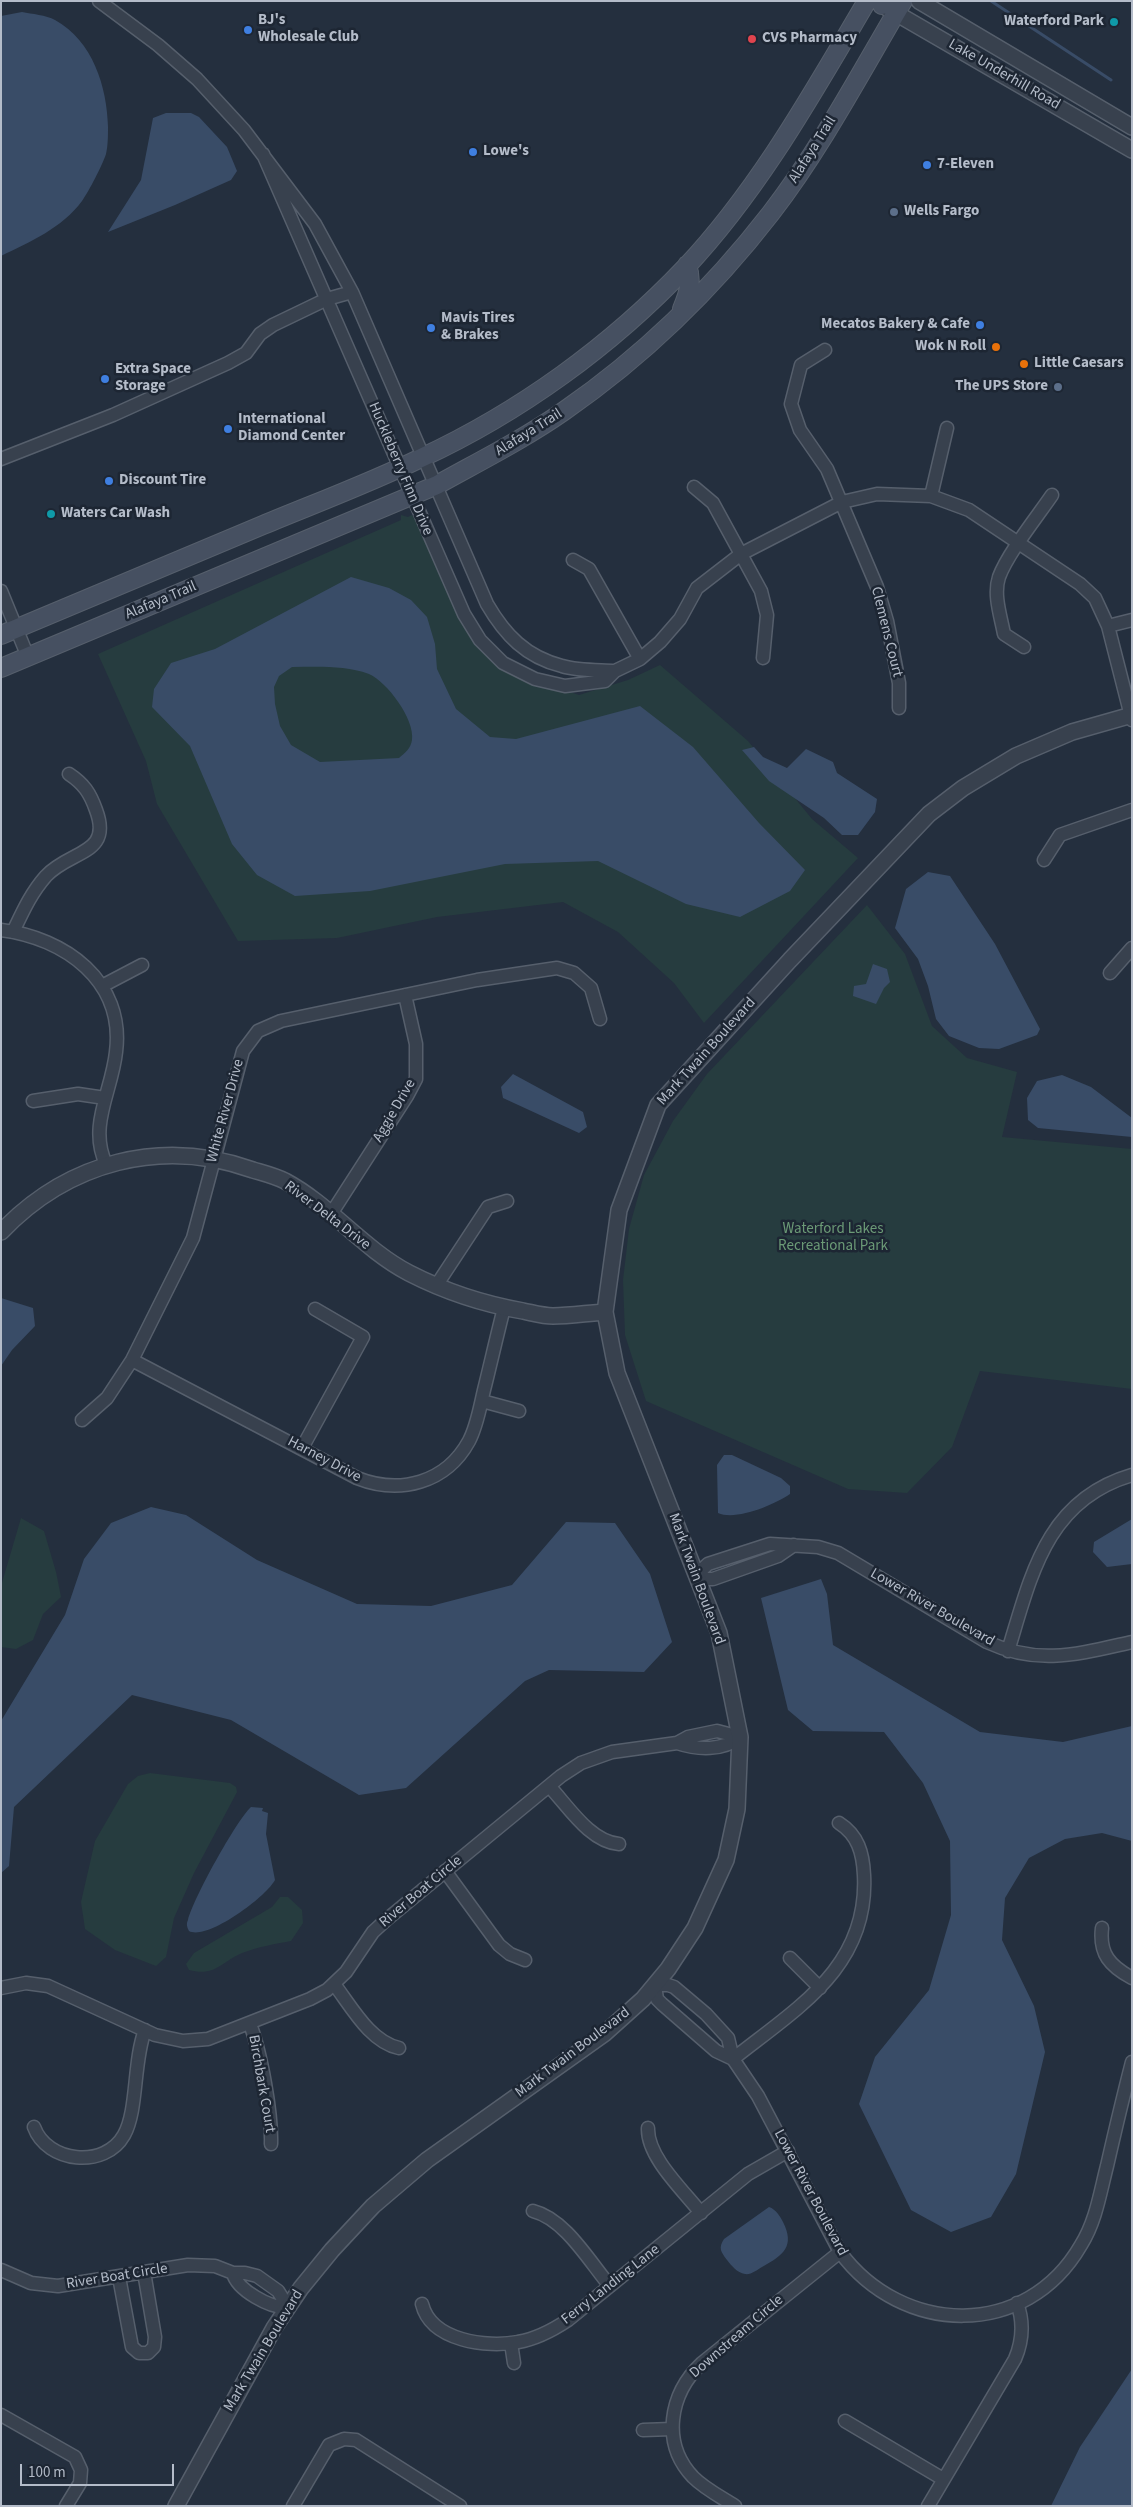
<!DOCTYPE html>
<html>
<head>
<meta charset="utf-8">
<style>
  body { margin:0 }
  #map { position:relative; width:1133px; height:2507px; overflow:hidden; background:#242f3e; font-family:"Source Sans 3",sans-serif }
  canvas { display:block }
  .frame { position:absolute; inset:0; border:2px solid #b4bcc9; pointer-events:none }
  .scale { position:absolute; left:20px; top:2464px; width:154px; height:22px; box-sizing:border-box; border:2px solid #b4bcc9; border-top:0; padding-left:6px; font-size:15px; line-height:18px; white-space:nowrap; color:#b4bcc9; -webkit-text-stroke:4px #1d2633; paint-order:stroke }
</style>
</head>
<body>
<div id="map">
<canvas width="1133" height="2507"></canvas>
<div class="frame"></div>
<div class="scale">100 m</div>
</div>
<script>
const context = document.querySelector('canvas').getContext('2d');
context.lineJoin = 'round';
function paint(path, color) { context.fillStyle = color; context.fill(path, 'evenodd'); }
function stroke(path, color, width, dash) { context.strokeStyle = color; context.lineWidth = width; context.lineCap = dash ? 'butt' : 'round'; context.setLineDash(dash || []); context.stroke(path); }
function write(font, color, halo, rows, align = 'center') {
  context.font = font + ' "Source Sans 3",sans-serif'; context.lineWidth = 5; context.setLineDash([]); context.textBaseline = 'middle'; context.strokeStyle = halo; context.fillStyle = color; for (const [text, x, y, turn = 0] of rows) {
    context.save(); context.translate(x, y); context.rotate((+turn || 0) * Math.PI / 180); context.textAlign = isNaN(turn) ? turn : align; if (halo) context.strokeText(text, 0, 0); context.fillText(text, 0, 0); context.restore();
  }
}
paint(new Path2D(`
  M401,515L408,517L412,515L423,529L465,628L501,669L579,695L628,680L660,665L748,741L812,819L858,858L704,1023L674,983L618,932L563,902L437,917L337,938L238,941L157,804L146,761L98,654L401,520Z
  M867,905L905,954L932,1026L967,1058L1017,1072L1002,1137L1132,1149V1389L980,1371L952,1447L907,1493L848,1489L646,1401L625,1335L623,1280L629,1229L644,1175L673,1121L707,1074Z
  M21,1518L44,1531L56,1572L61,1597L43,1614L33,1640L16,1649L1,1647V1586Z
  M150,1773L230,1783L236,1787L237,1792L194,1873L174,1918L166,1957L156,1966L115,1950L85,1929L81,1902L95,1841L128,1784L138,1776Z
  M280,1897H288L302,1910L303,1923L291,1941C274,1944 258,1947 242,1953C221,1962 215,1977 189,1970L186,1964L194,1953L272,1907Z`), '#263c3f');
paint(new Path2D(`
  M22,12C32,14 46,15 55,20C93,41 107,87 108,127C108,135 108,146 106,154C102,166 89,191 82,201C62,228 30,242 1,256V16Z
  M166,113H191L199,117L227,147L237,171L231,180L175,205L108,232L141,180L153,118Z
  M351,577L389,588L411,600L427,617L435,644L437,669L456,709L490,737L516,739L640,706L693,747L759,823L805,870L790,891L740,917L686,904L598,861L505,864L370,891L295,896L257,875L232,844L190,746L152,707L154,689L171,663L215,649ZM292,667C318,667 344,665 369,674C387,682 415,719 412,740C411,748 405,753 399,758L320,762L291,745L280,726L275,704L274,687L279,676Z
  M754,747L763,757L787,768L806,749L833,762L837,773L877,799L875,812L858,835H842L824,818L769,781L742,750Z
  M928,872L950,876L995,944L1040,1029L1037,1035L999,1049L979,1048L949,1036L936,1019L928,986L918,959L895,928L906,889Z
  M873,964L887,969L890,982L884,988L876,1004L853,996L854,986L866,984Z
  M513,1074L583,1112L587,1127L579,1133L503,1098L501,1087Z
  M1062,1075L1091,1087L1132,1118V1137L1038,1128L1028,1120L1027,1098L1037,1081Z
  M1,1298L33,1308L35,1326L12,1350L1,1366Z
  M724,1455H732L781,1478L790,1486V1494C774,1505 736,1521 718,1513L717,1465Z
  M151,1507L186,1515L257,1560L357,1604L431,1606L512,1585L566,1522L615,1523L650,1574L672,1642L644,1672L549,1670L525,1681L406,1788L359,1795L231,1720L132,1695L14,1807L9,1866L1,1873V1721L65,1615L84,1559L111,1523Z
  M1132,1519V1564L1107,1567L1093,1552L1094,1542Z
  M821,1579L827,1594L833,1645L980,1732L1063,1742L1132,1726V1841L1102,1833L1065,1839L1029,1858L1005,1898L1002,1940L1034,2006L1045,2052L1016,2174L991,2217L951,2232L911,2210L859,2104L875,2057L929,1990L951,1915L950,1841L923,1783L884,1732L813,1731L788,1710L761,1598Z
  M251,1807L263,1808L262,1811L268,1813L266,1834L275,1880C266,1897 207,1941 189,1931C187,1927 186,1924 188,1920C193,1899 236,1821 251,1807Z
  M769,2207C776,2209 781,2218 783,2222C795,2246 784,2255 762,2267C757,2270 751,2275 745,2274C737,2273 731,2265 727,2260C721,2252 718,2248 724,2239Z
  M1132,2369V2506H1051L1080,2447Z`), '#394c67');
stroke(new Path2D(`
  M991,1L1111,80`), '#394c67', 3);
const minor = new Path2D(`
  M99,1L158,45L197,79L244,130L315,224L352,292L487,604C505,635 526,657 562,666C578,671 598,670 615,671
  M263,154L464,614L480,640L503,663L535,679L565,686L605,681L615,671L640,659L660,642L680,619L697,588L741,554L842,502L877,494L931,496L969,510L1080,584L1095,598L1108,626L1132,720
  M825,350L801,365L791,404L800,430L827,469L877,587L887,621L899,683V708
  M1,459L113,415L228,363L246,353L260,334L273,325L327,299L352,292
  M694,487L713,503L761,591L767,615L763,658
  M931,496L947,428
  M573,560L589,569L640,659
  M1,591L28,657
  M1108,626L1132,620
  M1024,647L1004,634C1001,617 993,595 999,577C1008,553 1037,517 1052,495
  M1044,860L1060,835L1132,810
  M1,930C65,938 125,981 116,1052C112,1091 88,1126 106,1164
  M13,932C23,911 31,893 46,876C70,850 113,855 96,810C90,793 84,784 69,774
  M1110,973L1132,948
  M102,986L142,965
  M33,1101L78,1094L105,1098
  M331,1214L407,1096L416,1079V1044L405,995
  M436,1286L488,1207L507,1201
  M132,1360L357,1478C400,1495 446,1483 469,1441C477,1426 480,1407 484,1390C491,1362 497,1335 504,1308
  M482,1401L519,1411
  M82,1420L107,1398L132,1360L193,1238L243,1051L258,1031L281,1021L477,980L557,968L574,973L591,988L600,1019
  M302,1448L363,1337L315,1309
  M794,1545L778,1556L713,1579H707L696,1575L708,1564L770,1544L818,1547L838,1553L987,1642C1039,1666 1078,1654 1132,1642
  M1008,1651C1031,1576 1046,1500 1132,1475
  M549,1786C568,1806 590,1842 619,1844
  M445,1871L499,1945L510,1954L525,1960
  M1102,1928C1099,1954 1110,1966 1132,1978
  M790,1958L820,1988
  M334,1984C351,2006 370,2042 399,2048
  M1,1988L26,1983L48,1986L155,2035L183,2041L208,2039L310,1999L327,1990L346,1972L373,1932L386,1920L561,1776L581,1763L612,1752L677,1743L688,1737L717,1731L740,1737C723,1751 698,1750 677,1743
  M250,2024C261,2053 272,2113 271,2144
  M733,2059L716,2051L662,2004L657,1999L655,1985H668L674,1987L706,2014L728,2038L733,2059L758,2096L840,2252C902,2336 1026,2340 1081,2245C1096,2221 1100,2193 1107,2166C1115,2131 1123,2097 1132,2062
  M733,2059C797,2008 869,1967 864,1875C863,1853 858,1835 839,1823
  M34,2127C47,2163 105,2169 124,2135C138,2110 133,2062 145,2030
  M648,2128C647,2157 683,2190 701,2213
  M533,2211C565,2219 589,2261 610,2286
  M1,2270L31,2283L58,2286L188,2265L215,2266L233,2273H245L257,2276L278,2291L288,2307C271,2309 237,2290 233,2273
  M119,2277L132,2347L139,2353H148L154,2347L155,2337L144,2272
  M422,2304C431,2341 487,2348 518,2342C536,2339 553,2330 568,2320L748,2174L788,2151
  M511,2343L514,2363
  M1,2415L75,2457L81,2470L80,2483L66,2506
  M845,2421L943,2479
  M643,2430L672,2429
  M293,2506L329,2445L344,2439L356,2440L460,2506
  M735,2506C721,2497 705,2489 693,2477C661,2443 669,2394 702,2363L840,2252
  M928,2506L1015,2359C1023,2340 1024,2322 1017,2303`);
const tertiary = new Path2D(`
  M919,1L1132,127
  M887,8L1132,150
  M1,1232C68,1162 161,1137 253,1170C263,1173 275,1176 285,1181C330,1205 363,1249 409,1273C446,1292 483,1304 523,1311C533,1313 543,1316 553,1316C570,1316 588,1313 605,1312
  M176,2506L274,2328L301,2288L332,2250L373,2206L427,2160L604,2034L643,1999L668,1969L695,1928L726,1860L737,1809L740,1737L719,1633L617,1373L605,1312L619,1210L658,1105L790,960L929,814L963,788L1016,756L1072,732L1132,715`);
const secondary = new Path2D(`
  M882,5L884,1
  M682,309C688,294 693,282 687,265
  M1,635C88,598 176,562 263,525C316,503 370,483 421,458C520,412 611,346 686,267C760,188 812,94 867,1
  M1,668L437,485C480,461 524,439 564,411C642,357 713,288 771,213C821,148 861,72 903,1`);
stroke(minor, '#565f6c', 15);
stroke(tertiary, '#565f6c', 18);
stroke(secondary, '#565f6c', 20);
stroke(minor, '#38414e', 12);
stroke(tertiary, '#38414e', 15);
stroke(secondary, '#465061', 18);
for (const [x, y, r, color] of [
  [1114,22,5,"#0f9aa8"],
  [248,30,5,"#3f7fe0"],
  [752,39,5,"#e0444e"],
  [473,152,5,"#3f7fe0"],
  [927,165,5,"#3f7fe0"],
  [894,212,5,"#5c6f8a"],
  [980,325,5,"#3f7fe0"],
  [431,328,5,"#3f7fe0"],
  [996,347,5,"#e8710a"],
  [1024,364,5,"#e8710a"],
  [105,379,5,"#3f7fe0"],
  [1058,387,5,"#5c6f8a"],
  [228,429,5,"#3f7fe0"],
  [109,481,5,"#3f7fe0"],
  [51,514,5,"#0f9aa8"]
]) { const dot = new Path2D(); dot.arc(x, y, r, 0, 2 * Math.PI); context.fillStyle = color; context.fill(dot); stroke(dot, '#1d2633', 2); }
write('bold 15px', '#b4bcc9', '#1d2633', [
  ["BJ's",258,21],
  ["Wholesale Club",258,38],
  ["Waterford Park",1104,22,"right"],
  ["CVS Pharmacy",762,39],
  ["Lowe's",483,152],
  ["7-Eleven",937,165],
  ["Wells Fargo",904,212],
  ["Mavis Tires",441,319],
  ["& Brakes",441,336],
  ["Mecatos Bakery & Cafe",970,325,"right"],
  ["Wok N Roll",986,347,"right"],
  ["Little Caesars",1034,364],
  ["Extra Space",115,370],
  ["Storage",115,387],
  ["The UPS Store",1048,387,"right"],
  ["International",238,420],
  ["Diamond Center",238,437],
  ["Discount Tire",119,481],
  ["Waters Car Wash",61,514]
], 'left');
write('15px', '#b4bcc9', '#1d2633', [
  ["Lake Underhill Road",1004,75,30],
  ["Alafaya Trail",813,150,-58],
  ["Alafaya Trail",529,433,-32],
  ["Huckleberry Finn Drive",400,469,67],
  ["Alafaya Trail",161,601,-23],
  ["Clemens Court",886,632,76],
  ["Mark Twain Boulevard",707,1052,-48],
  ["White River Drive",226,1111,-75],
  ["Aggie Drive",395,1111,-60],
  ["River Delta Drive",327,1216,37],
  ["Harney Drive",324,1460,28],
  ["Mark Twain Boulevard",696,1579,70],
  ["Lower River Boulevard",932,1608,30],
  ["River Boat Circle",421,1892,-40],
  ["Mark Twain Boulevard",573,2053,-37],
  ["Birchbark Court",261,2084,80],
  ["Lower River Boulevard",810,2193,62],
  ["River Boat Circle",117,2277,-9],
  ["Ferry Landing Lane",611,2285,-38],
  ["Downstream Circle",737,2337,-41],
  ["Mark Twain Boulevard",264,2351,-59]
]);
write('15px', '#6b9a76', '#1d2633', [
  ["Waterford Lakes",833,1230],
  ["Recreational Park",833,1247]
]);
</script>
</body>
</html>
